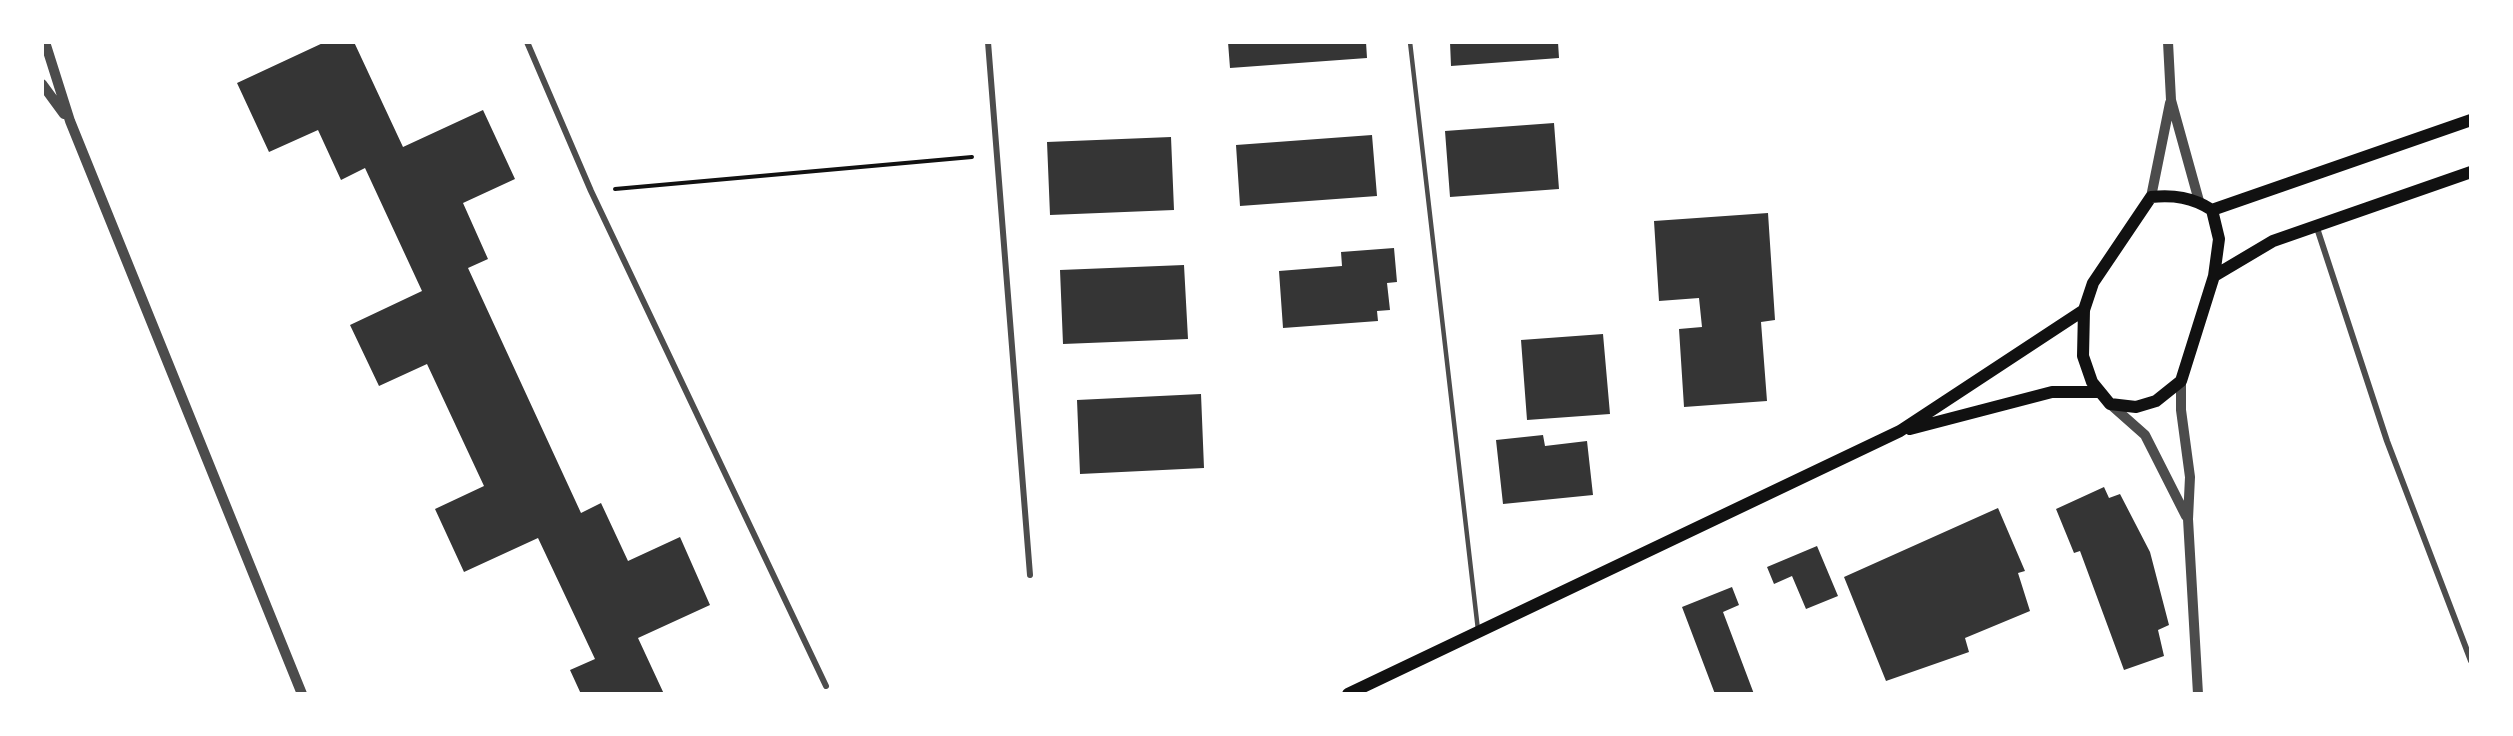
<!DOCTYPE html>
<html>
<head>
<meta charset="utf-8">
<style>
  body { margin:0 }
  #map { position:relative; width:2513px; height:736px; overflow:hidden; background:#fff; font-family:Quicksand,sans-serif }
  canvas { display:block }
  .frame { position:absolute; inset:0; border:44px solid #fff; pointer-events:none }
</style>
</head>
<body>
<div id="map">
<canvas width="2513" height="736"></canvas>
<div class="frame"></div>
</div>
<script>
const context = document.querySelector('canvas').getContext('2d');
context.lineJoin = 'round';
function paint(path, color) { context.fillStyle = color; context.fill(path, 'evenodd'); }
function stroke(path, color, width, dash) { context.strokeStyle = color; context.lineWidth = width; context.lineCap = dash ? 'butt' : 'round'; context.setLineDash(dash || []); context.stroke(path); }
paint(new Path2D(`
  M325,42H354L403,147L483,110L515,179L463,203L488,259L468,268L581,513L601,503L628,561L680,537L710,605L638,638L664,694H581L570,670L595,659L538,538L464,572L435,509L484,486L427,364L379,386L350,325L422,291L365,168L341,180L318,130L269,152L237,83Z
  M1228,42H1366L1367,58L1230,68Z
  M1450,42H1558L1559,58L1451,66Z
  M1554,123L1559,189L1450,197L1445,131Z
  M1372,135L1377,196L1240,206L1236,145Z
  M1171,137L1174,210L1050,215L1047,142Z
  M1768,213L1775,320L1761,322L1767,401L1684,407L1679,329L1702,327L1699,298L1659,301L1654,221Z
  M1394,248L1397,282L1387,283L1390,310L1377,311L1378,321L1283,328L1279,271L1342,266L1341,252Z
  M1184,265L1188,339L1063,344L1060,270Z
  M1603,334L1610,414L1527,420L1521,340Z
  M1201,394L1204,468L1080,474L1077,400Z
  M1543,435L1545,446L1587,441L1593,495L1503,504L1496,440Z
  M2104,487L2109,498L2120,494L2150,552L2169,625L2158,630L2164,656L2124,670L2080,551L2074,553L2056,509Z
  M1998,508L2025,571L2018,573L2030,611L1965,638L1969,652L1886,681L1844,577Z
  M1817,546L1838,596L1806,609L1792,576L1774,584L1767,567Z
  M1732,587L1739,605L1723,612L1754,694H1715L1682,607Z`), '#353535');
stroke(new Path2D(`
  M615,189L972,157`), '#111', 4);
stroke(new Path2D(`
  M1410,42L1478,630`), '#4c4c4c', 4.5);
stroke(new Path2D(`
  M527,42L591,191L826,686
  M988,42L1030,575
  M2316,225L2387,441L2471,661`), '#4c4c4c', 6);
stroke(new Path2D(`
  M45,42L70,121L302,694
  M2168,42L2171,100L2199,201
  M42,84L64,114
  M2151,197L2170,103
  M2181,381V410L2190,477L2188,519L2198,694
  M2110,404L2145,435L2186,516`), '#4c4c4c', 10);
stroke(new Path2D(`
  M2212,210L2471,120
  M2214,276L2219,239L2212,210C2192,197 2174,195 2151,197L2093,283L2084,310L2083,356L2092,382L2110,404L2136,407L2156,401L2181,381L2214,276L2273,241L2471,172
  M1910,429L2052,392H2100
  M1348,694L1900,431L2084,310`), '#111', 12);
</script>
</body>
</html>
